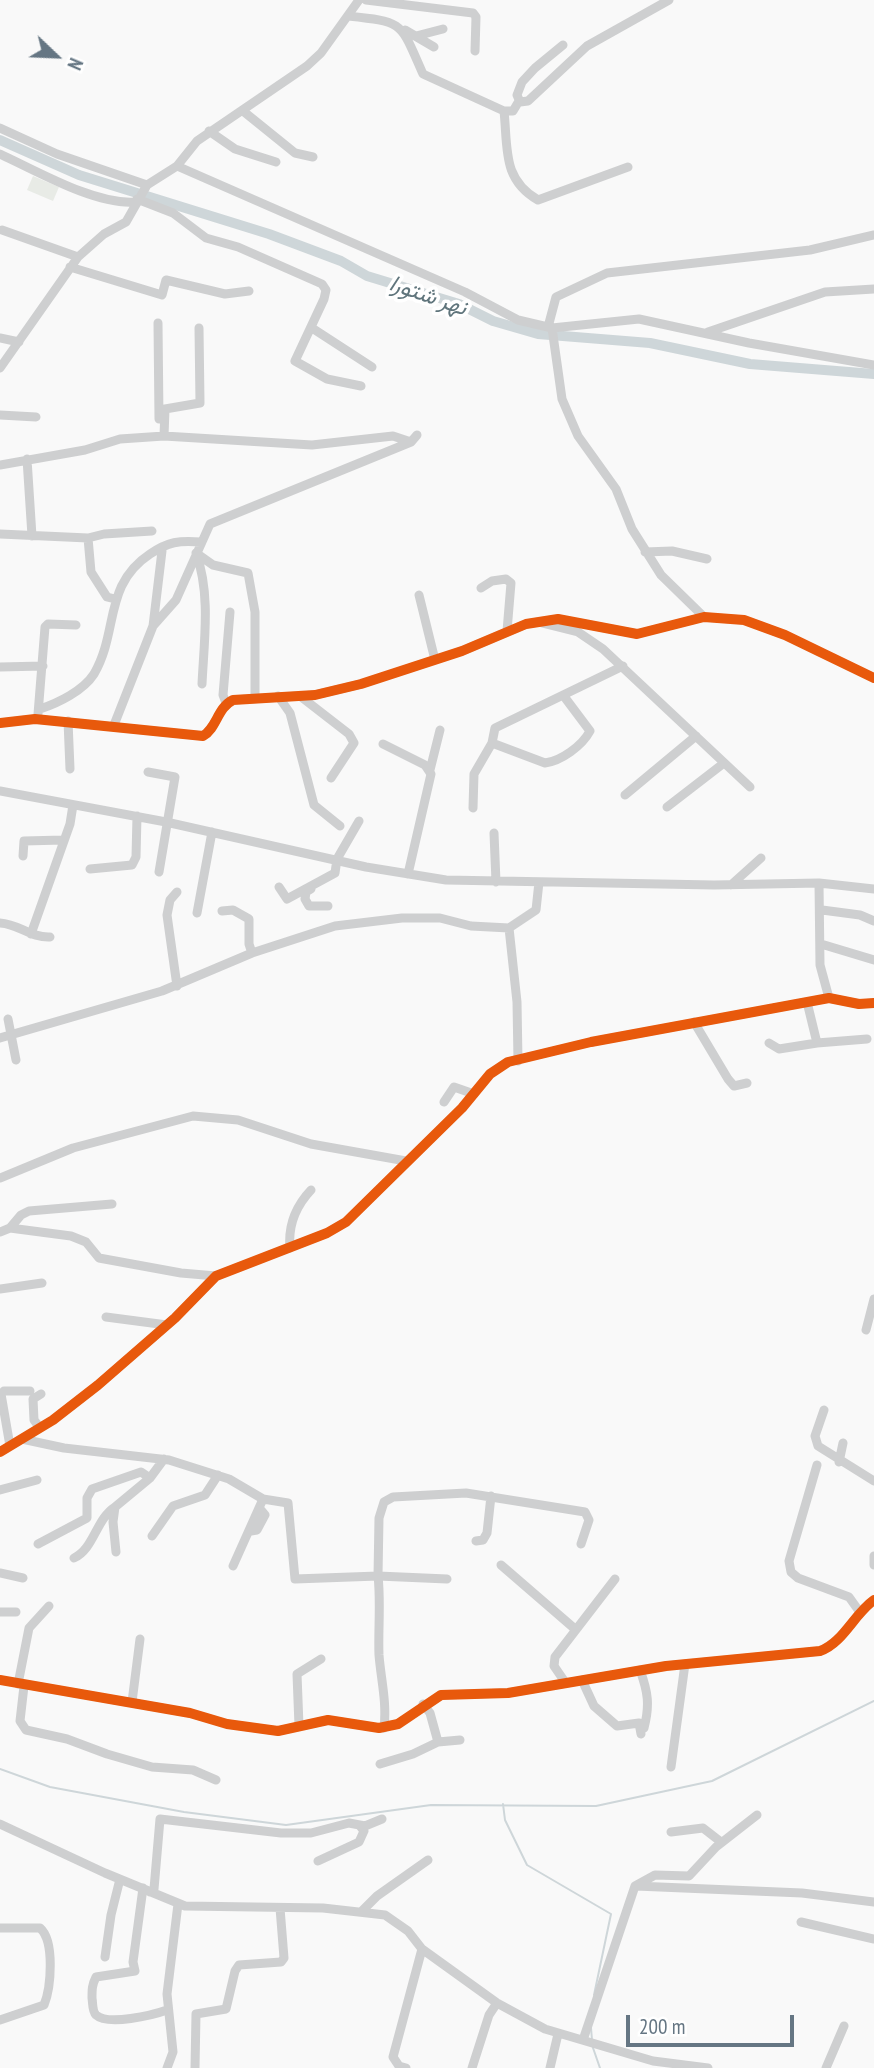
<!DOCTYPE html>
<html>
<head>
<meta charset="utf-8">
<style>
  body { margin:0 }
  #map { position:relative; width:874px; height:2068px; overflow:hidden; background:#f9f9f9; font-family:"PT Sans Narrow",sans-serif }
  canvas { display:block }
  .north { position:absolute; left:21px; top:21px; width:70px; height:70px; -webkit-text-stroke:5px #fff; paint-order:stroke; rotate:113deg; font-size:19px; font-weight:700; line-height:28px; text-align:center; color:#657683 }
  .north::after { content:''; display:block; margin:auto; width:24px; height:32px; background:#657683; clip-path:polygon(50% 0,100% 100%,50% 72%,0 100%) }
  .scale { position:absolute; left:626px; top:2015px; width:168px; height:32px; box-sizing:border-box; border:4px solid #657683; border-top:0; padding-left:9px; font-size:21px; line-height:24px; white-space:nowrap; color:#657683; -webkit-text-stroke:5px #fff; paint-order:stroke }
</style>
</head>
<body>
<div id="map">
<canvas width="874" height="2068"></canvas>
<div class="north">N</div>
<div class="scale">200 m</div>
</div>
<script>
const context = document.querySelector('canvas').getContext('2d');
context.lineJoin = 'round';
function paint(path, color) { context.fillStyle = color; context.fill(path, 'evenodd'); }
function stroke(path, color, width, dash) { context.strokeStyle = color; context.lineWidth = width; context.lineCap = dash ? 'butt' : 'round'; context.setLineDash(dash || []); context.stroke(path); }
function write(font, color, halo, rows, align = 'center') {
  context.font = font + ' "PT Sans Narrow",Vazirmatn,sans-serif'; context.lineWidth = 7; context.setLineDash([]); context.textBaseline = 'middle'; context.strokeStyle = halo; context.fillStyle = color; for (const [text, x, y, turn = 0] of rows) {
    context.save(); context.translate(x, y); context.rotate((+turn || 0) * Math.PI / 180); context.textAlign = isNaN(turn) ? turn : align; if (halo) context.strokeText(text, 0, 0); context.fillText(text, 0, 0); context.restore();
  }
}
paint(new Path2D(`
  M33,176L59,187L53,201L27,190Z`), '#e8ebe6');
stroke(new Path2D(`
  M0,1769L50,1787L184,1812L286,1825L431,1805L596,1806L712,1781L874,1701
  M503,1804L505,1820L527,1865L611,1914L594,1995
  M591,2028L592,2040
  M592,2045L600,2068`), '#ced6d9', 2);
stroke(new Path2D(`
  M0,140L79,175L269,234L341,261L367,276L459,304L493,321L538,334L650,343L750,364L874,374`), '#ced6d9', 10);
stroke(new Path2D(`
  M366,0L473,13L476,17L475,51
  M348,16C405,22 400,22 423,74L504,111H513L519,101
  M405,30L434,47
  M416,36L443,29
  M563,45L535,68L522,82L517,95L520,102L528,101L587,46L669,0
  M243,111L295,153L313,157
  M504,111C508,149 502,179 538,200L628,167
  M0,128L57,154L147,185
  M209,131L235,149L276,162
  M0,154C37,171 95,205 135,202
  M177,166L465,292L518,320L552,328L639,319L749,343L874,365
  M137,199L173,213L206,238L238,247L322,284L326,290L324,299L295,361L327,379L361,386
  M2,230L78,257
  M70,267L162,295L166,280L225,294L249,291
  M158,323L159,419
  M548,327L556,297L607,273L810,250L874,235
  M312,328L372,367
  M552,328L562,399L578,436L616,489L632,529L661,575L704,617
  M708,332L825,292L874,289
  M0,338L19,342
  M0,368L78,257L104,234L126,222L147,185L177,166L197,141L307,66L321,53L359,0
  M0,415L36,417
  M164,436L165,409L200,403L199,328
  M27,459L32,536
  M0,465L85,450L120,439L164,436L312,445L393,436L411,442
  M0,534L88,538L104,534L152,531
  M88,538L91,572L107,597L115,599
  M645,552L672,551L707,559
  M196,553L213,565L248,573L255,612V697
  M196,553C211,594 204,641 202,684
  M481,588L492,581L506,579L511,583L507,631
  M419,595L435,660
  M542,623L578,632L603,649L750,787
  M153,626L162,551
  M0,667L43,666
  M563,695L590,731C582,746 561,761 545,763L492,743L495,728L623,666
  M278,696L290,713L314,805L340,826
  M300,696L349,734L354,743L331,778
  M226,703L223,695L230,612
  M40,709C58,703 83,691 94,674C119,631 103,585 150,554C168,542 179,540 201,542
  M38,714L45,627L48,624L76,625
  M68,721L70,769
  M0,723L35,719L203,736C217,728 217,708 233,700L315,695L361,684L462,651L526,624L558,619L637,634L704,617L744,620L785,635L874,678
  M114,725L153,626L176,600L210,524L411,442L417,435
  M383,744L425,765L431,774L408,874
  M430,770L440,730
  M148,772L175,777L159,872
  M0,791L166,822L366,867L446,880L714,885L819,883L874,889
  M625,795L696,736
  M667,807L724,763
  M473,808L474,774L492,743
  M494,833L496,882
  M23,856L24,841L63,840
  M90,869L132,865L136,857L137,816
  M819,883L820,965L829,998
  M731,885L761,858
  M279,887L287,899L335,873L337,859L359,821
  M311,889L306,892L305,899L309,906H328
  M822,910L860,915L874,921
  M222,911L233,910L249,919V944L252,953
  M197,913L212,832
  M0,923C19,924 31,938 50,937
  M31,934L70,824L73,805
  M821,944L874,960
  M177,986L167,915L170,900L177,892
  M807,1002L817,1043L867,1039
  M8,1019L16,1060
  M694,1022L728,1079L734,1086L747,1083
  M0,1038L162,991L252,953L335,926L402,918H440L471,926L509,928
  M769,1043L779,1049L817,1043
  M518,1061L517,1002L509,928L536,910L539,882
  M444,1102L454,1087L474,1094
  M0,1178L73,1148L193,1116L238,1120L311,1144L406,1161
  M10,1228L21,1215L29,1211L112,1204
  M0,1232L10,1228L71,1236L86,1242L99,1258L181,1273L216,1276
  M290,1248C288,1226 296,1206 311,1190
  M0,1289L42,1283
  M106,1317L167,1325
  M866,1330L874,1299
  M824,1410L815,1436L818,1446L874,1481
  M40,1428L34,1420L33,1399L41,1394
  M22,1439L64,1448L169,1460L229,1479L263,1499L288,1503L295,1579L378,1576C381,1603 378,1628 379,1655C381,1680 387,1702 384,1728
  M10,1446L1,1394L4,1391H30
  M0,1452L53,1420L98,1385L175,1318L216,1276L327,1233L346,1222L462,1108L490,1074L508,1062L591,1042L829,998L859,1004L874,1003
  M839,1462L843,1443
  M817,1465L789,1561L791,1572L798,1578L849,1597L859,1611
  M0,1490L37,1480
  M251,1531L257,1530L265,1515L260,1509
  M152,1536L173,1506L205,1495L218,1475
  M476,1541L483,1540L487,1533L491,1496
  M38,1544L87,1518V1498L92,1489L141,1472L150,1478
  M116,1552L113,1522L115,1507L150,1478L164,1459
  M874,1556V1565
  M74,1558C94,1549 96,1519 115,1507
  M501,1565L575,1629
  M233,1566L263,1499
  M0,1573L23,1578
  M447,1579L378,1576L379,1518L384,1502L393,1497L466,1493L585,1512L589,1520L581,1544
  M0,1612H16
  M640,1670C648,1692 650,1705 644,1728
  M0,1680L190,1713L227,1724L278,1731L328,1720L379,1728L398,1724L441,1695L508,1693L666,1666L820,1651C843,1643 854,1614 874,1600
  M582,1680L594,1706L617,1726L639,1723L641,1734
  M565,1682L554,1666L555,1657L615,1579
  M18,1684L29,1628L49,1606
  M24,1686L20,1721L26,1730L67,1739L107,1754L152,1767L193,1770L216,1780
  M132,1702L140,1639
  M299,1726L297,1674L321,1659
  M438,1742L460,1740
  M380,1764L413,1754L438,1742L430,1713L423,1704
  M671,1767L685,1664
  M0,1824L105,1873L185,1906L323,1908L385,1915L408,1931L422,1949L497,2003L545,2029L653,2061L708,2068
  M671,1832L703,1828L721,1842
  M318,1861L359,1842L364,1831L360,1826
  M636,1886L802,1893L874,1902
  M143,1888L133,1962L135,1971L96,1977C92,1985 92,1989 92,1998C93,2004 92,2011 96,2015C108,2026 153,2015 167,2010
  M150,1892L154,1889L160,1819L281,1833H311L349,1823L365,1826L382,1819
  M363,1910L377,1896L428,1860
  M801,1922L874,1939
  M0,1928H40C55,1941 51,1988 44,2005L0,2020
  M105,1957L111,1915L120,1879
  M583,2040L635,1886L655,1875L689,1876L716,1847L757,1815
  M167,2068L173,2052L167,1994L178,1904
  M195,2068L196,2014L226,2009L235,1971L239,1965L281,1962L284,1958L280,1908
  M406,2068L399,2066L393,2057L422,1949
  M472,2068L489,2015L497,2003
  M550,2068L558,2034
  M826,2068L844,2026`), '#cecfd0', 9);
stroke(new Path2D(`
  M0,723L35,719L203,736C217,728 217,708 233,700L315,695L361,684L462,651L526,624L558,619L637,634L704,617L744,620L785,635L874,678
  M0,1452L53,1420L98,1385L175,1318L216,1276L327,1233L346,1222L462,1108L490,1074L508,1062L591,1042L829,998L859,1004L874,1003
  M0,1680L190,1713L227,1724L278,1731L328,1720L379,1728L398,1724L441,1695L508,1693L666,1666L820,1651C843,1643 854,1614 874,1600`), '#e8590c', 10);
write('italic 23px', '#60757c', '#fff', [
  ["نهر شتورا",428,296,19]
]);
</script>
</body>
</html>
